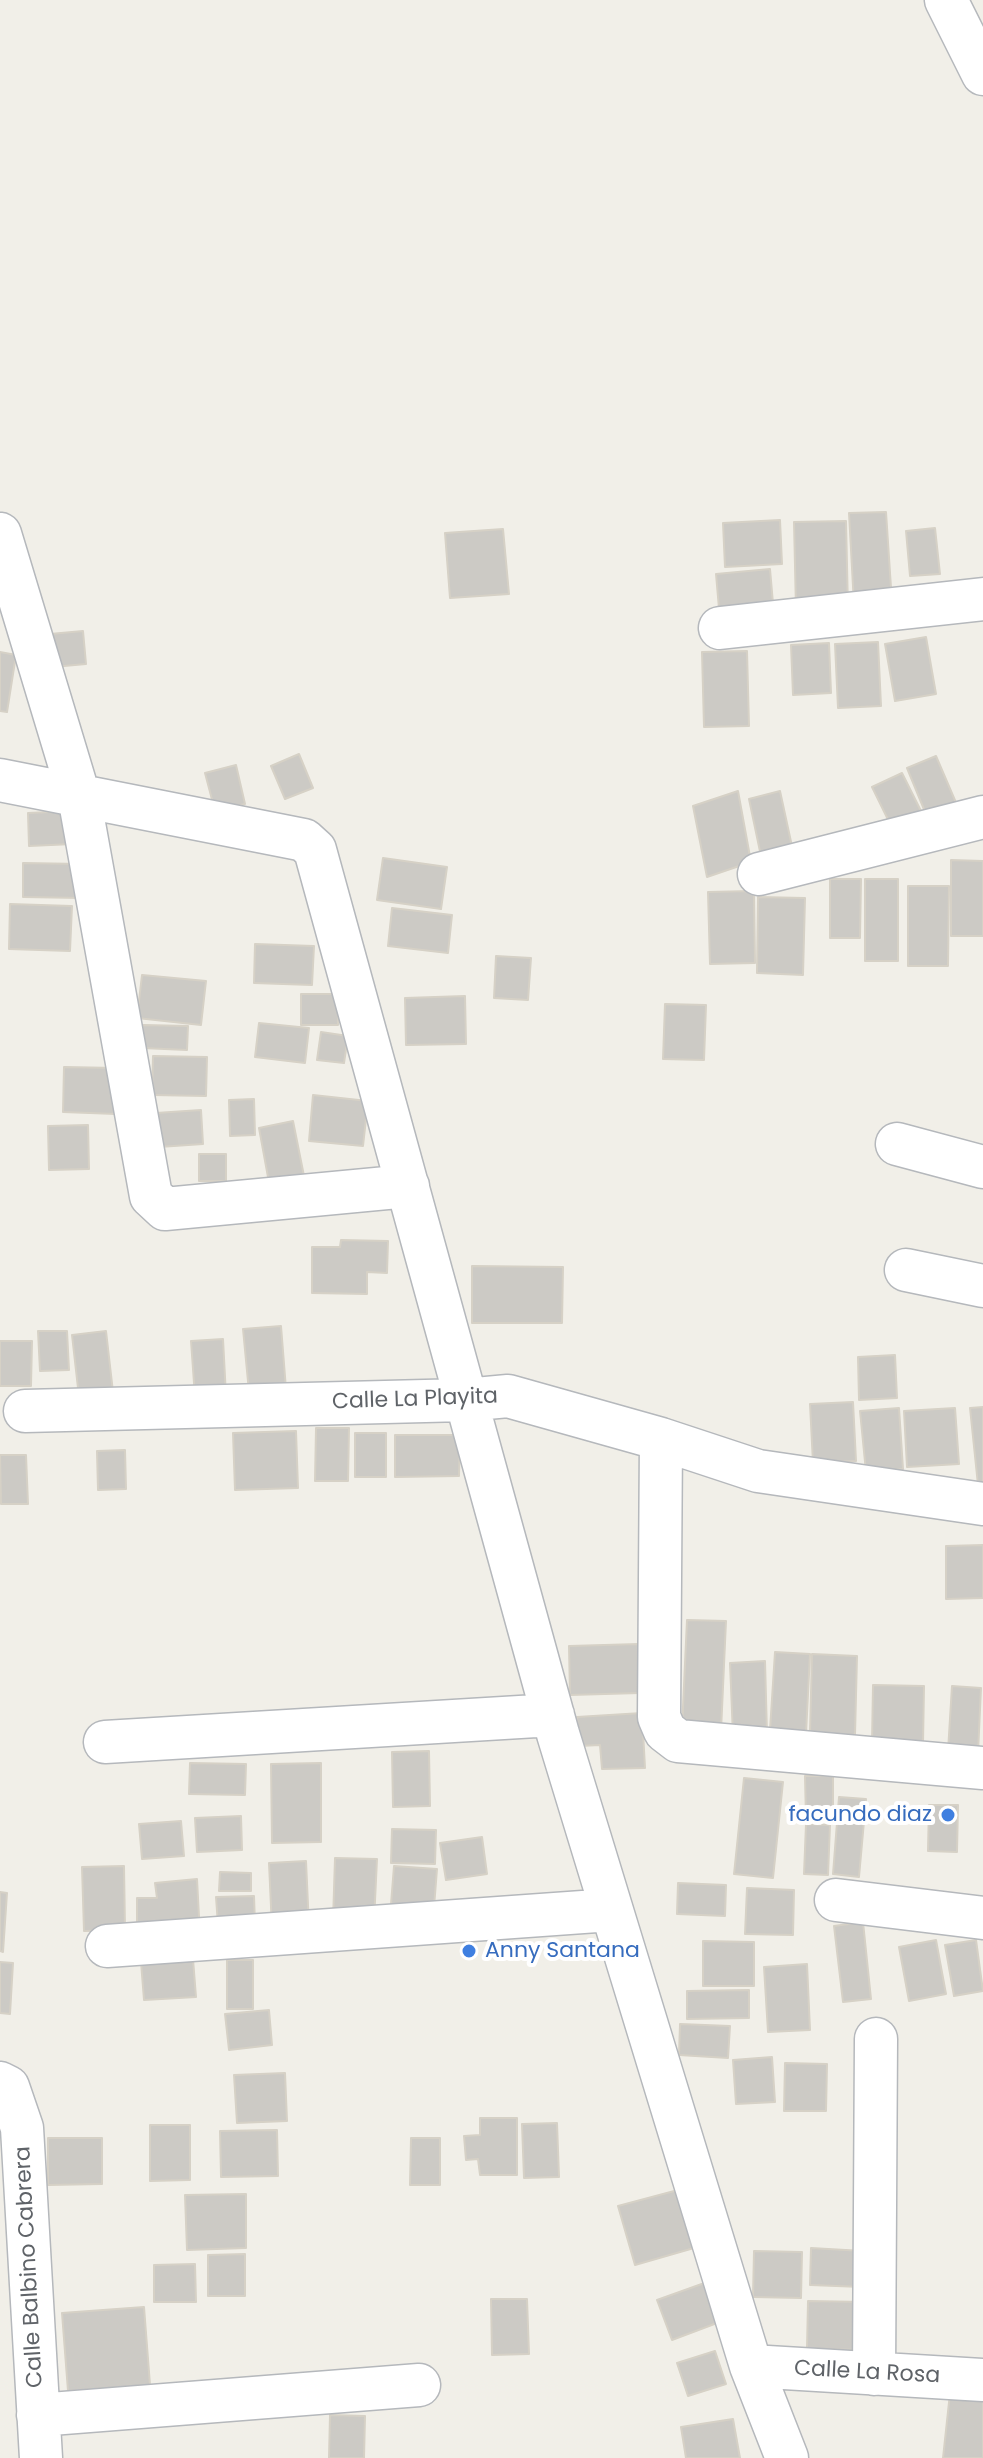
<!DOCTYPE html>
<html>
<head>
<meta charset="utf-8">
<style>
  body { margin:0 }
  canvas { display:block; background:#f1efe8 }
</style>
</head>
<body>
<canvas width="983" height="2458"></canvas>
<script>
const context = document.querySelector('canvas').getContext('2d');
context.lineJoin = 'round';
function paint(path, color) { context.fillStyle = color; context.fill(path, 'evenodd'); }
function stroke(path, color, width, dash) { context.strokeStyle = color; context.lineWidth = width; context.lineCap = dash ? 'butt' : 'round'; context.setLineDash(dash || []); context.stroke(path); }
function write(font, color, halo, rows, align = 'center') {
  context.font = font + ' Poppins,sans-serif'; context.lineWidth = 8; context.setLineDash([]); context.textBaseline = 'middle'; context.strokeStyle = halo; context.fillStyle = color; for (const [text, x, y, turn = 0] of rows) {
    context.save(); context.translate(x, y); context.rotate((+turn || 0) * Math.PI / 180); context.textAlign = isNaN(turn) ? turn : align; if (halo) context.strokeText(text, 0, 0); context.fillText(text, 0, 0); context.restore();
  }
}
const building = new Path2D(`
  M886,512L892,603L854,605L849,513Z
  M780,520L782,564L725,567L723,523Z
  M846,521L848,609L796,610L794,522Z
  M935,528L940,574L910,576L906,531Z
  M503,529L509,594L450,598L445,533Z
  M770,569L774,615L720,620L716,574Z
  M83,631L86,664L53,667L50,634Z
  M926,637L936,694L895,701L885,644Z
  M878,642L881,706L838,708L835,644Z
  M829,643L831,693L793,695L791,645Z
  M747,651L749,726L704,727L702,652Z
  M0,652L16,655L7,712L0,711Z
  M299,754L313,788L285,799L271,766Z
  M936,756L960,812L930,824L907,768Z
  M236,765L245,804L215,811L205,773Z
  M902,773L927,823L897,838L872,787Z
  M738,791L751,862L707,877L693,806Z
  M780,791L793,851L762,861L749,799Z
  M71,811L73,844L29,846L28,813Z
  M383,858L447,867L441,909L377,900Z
  M951,860L983,861V936H951Z
  M23,863L82,864V898L23,897Z
  M830,879H861L860,938H830Z
  M865,879H898V961H865Z
  M908,886H949L948,966H908Z
  M754,891L755,963L710,964L708,892Z
  M758,897L805,898L803,975L757,973Z
  M10,904L72,906L70,951L9,949Z
  M392,908L452,915L448,953L388,946Z
  M255,944L314,946L312,985L254,983Z
  M496,956L531,958L528,1000L494,998Z
  M142,975L206,981L201,1025L137,1018Z
  M301,994H339L338,1025H301Z
  M465,996L466,1044L406,1045L405,998Z
  M665,1004L706,1005L704,1060L663,1059Z
  M259,1023L309,1028L305,1063L255,1057Z
  M143,1025L188,1026L187,1050L142,1048Z
  M321,1032L348,1036L344,1063L317,1060Z
  M153,1056L207,1057L206,1096L152,1095Z
  M64,1067L117,1068L116,1114L63,1112Z
  M313,1095L368,1101L363,1146L309,1141Z
  M254,1099L255,1135L230,1136L229,1100Z
  M201,1110L203,1144L159,1147L156,1113Z
  M293,1121L305,1181L270,1188L259,1128Z
  M88,1125L89,1169L49,1170L48,1126Z
  M199,1154H226V1181H199Z
  M341,1240L388,1241L387,1273L367,1272V1294L312,1293V1247H340Z
  M472,1266L563,1267L562,1323H472Z
  M281,1326L286,1389L249,1392L243,1329Z
  M38,1331H67L69,1370L40,1371Z
  M106,1331L113,1392L79,1397L72,1335Z
  M223,1339L226,1396L195,1397L191,1341Z
  M0,1341H32L31,1386H0Z
  M895,1355L897,1398L859,1400L858,1357Z
  M853,1402L856,1461L813,1463L810,1404Z
  M983,1407V1485H978L970,1408Z
  M899,1408L903,1469L866,1472L860,1411Z
  M955,1408L959,1464L907,1467L904,1411Z
  M316,1428H349L348,1481H315Z
  M296,1431L298,1488L235,1490L233,1433Z
  M355,1433H386V1477H355Z
  M395,1435H460L459,1476L395,1477Z
  M125,1450L126,1489L98,1490L97,1451Z
  M0,1455H26L28,1504H1Z
  M983,1545V1598L946,1599V1546Z
  M687,1620L726,1621L721,1731L682,1729Z
  M639,1644L640,1693L570,1695L569,1646Z
  M775,1652L810,1654L806,1734L770,1730Z
  M812,1654L857,1656L855,1735L810,1733Z
  M765,1661L767,1734L733,1736L730,1663Z
  M873,1685L924,1686L923,1744L872,1743Z
  M952,1686L981,1688L978,1753L948,1751Z
  M642,1713L645,1768L602,1769L600,1745L579,1746L577,1717Z
  M429,1751L430,1806L393,1807L392,1752Z
  M190,1763L246,1764L245,1795L189,1794Z
  M321,1763V1842L272,1843L271,1764Z
  M805,1776H833V1819L806,1820Z
  M744,1778L783,1782L773,1878L734,1874Z
  M839,1797L866,1799L859,1877L833,1874Z
  M929,1805H958L957,1852L928,1851Z
  M241,1816L242,1850L197,1852L195,1818Z
  M181,1821L184,1856L142,1859L139,1824Z
  M806,1824L830,1825L828,1875L804,1874Z
  M392,1829L436,1830L435,1864L391,1863Z
  M482,1837L487,1874L446,1880L440,1843Z
  M335,1858L377,1859L374,1922L333,1921Z
  M306,1861L309,1927L272,1929L269,1863Z
  M124,1866L125,1930L84,1931L82,1867Z
  M394,1866L437,1869L433,1920L390,1917Z
  M220,1872L251,1873V1891H219Z
  M197,1879L200,1936L137,1939V1898H157L155,1883Z
  M678,1883L726,1885L725,1916L677,1914Z
  M747,1888L794,1890L793,1935L745,1934Z
  M0,1892L7,1893L3,1952L0,1951Z
  M254,1896L255,1924L218,1925L216,1897Z
  M863,1922L871,1999L843,2002L834,1926Z
  M936,1940L946,1994L909,2001L899,1947Z
  M976,1940L983,1991L954,1996L945,1945Z
  M703,1941L754,1942V1986H703Z
  M193,1959L196,1997L144,2000L141,1962Z
  M227,1960H253V2009H227Z
  M0,1962L13,1963L10,2014L0,2013Z
  M807,1964L810,2030L768,2032L764,1967Z
  M749,1990V2018L687,2019V1991Z
  M269,2010L272,2045L229,2050L225,2014Z
  M680,2024L730,2026L728,2058L679,2055Z
  M772,2057L775,2102L736,2104L733,2060Z
  M785,2063L827,2064L826,2111H784Z
  M285,2073L287,2121L237,2123L234,2075Z
  M480,2118H517V2175H480L478,2159L466,2160L464,2136L480,2135Z
  M557,2123L559,2177L524,2178L522,2124Z
  M150,2125H190V2180L150,2181Z
  M277,2130L278,2176L221,2177L220,2131Z
  M48,2138H102V2184L48,2185Z
  M411,2138H440V2185H410Z
  M678,2190L694,2248L635,2265L618,2206Z
  M246,2194V2248L187,2250L185,2195Z
  M811,2248L863,2251L862,2287L810,2285Z
  M754,2251L802,2252L801,2298L753,2297Z
  M245,2254V2296H208V2255Z
  M195,2264L196,2302H154V2265Z
  M710,2281L725,2320L672,2340L657,2300Z
  M491,2299H527L529,2354L492,2355Z
  M808,2301L866,2302V2350L807,2349Z
  M144,2307L150,2385L68,2391L62,2313Z
  M715,2351L726,2384L688,2396L677,2363Z
  M950,2393L983,2397V2458H943Z
  M330,2415L365,2416L364,2458H329Z
  M733,2419L740,2458H686L681,2427Z`);
paint(building, '#cccac5');
stroke(building, '#d6d1c6', 2);
const minor = new Path2D(`
  M946,0L983,74
  M0,534L79,796L151,1196L165,1209L408,1186
  M720,628L983,599
  M0,780L304,840L315,850L558,1734L751,2366L787,2458
  M759,874L983,817
  M897,1144L983,1167
  M906,1270L983,1286
  M25,1411L465,1400L508,1396L661,1439L758,1471L983,1504
  M661,1439L659,1717L665,1731L678,1741L983,1768
  M105,1742L553,1715
  M836,1900L983,1918
  M107,1946L611,1910
  M0,2083L8,2087L22,2128L41,2458
  M751,2366L983,2380
  M874,2374L876,2039
  M38,2415L419,2385`);
stroke(minor, '#b5b8bc', 45);
stroke(minor, '#fff', 42);
for (const [x, y, r, color] of [
  [948,1815,8,"#3f7fe0"],
  [469,1951,8,"#3f7fe0"]
]) { const dot = new Path2D(); dot.arc(x, y, r, 0, 2 * Math.PI); context.fillStyle = color; context.fill(dot); stroke(dot, '#fff', 3); }
write('22px', '#5f6368', '#fff', [
  ["Calle La Playita",415,1400,-2],
  ["Calle Balbino Cabrera",30,2267,-93],
  ["Calle La Rosa",867,2373,3]
]);
write('22px', '#366cbe', '#fff', [
  ["facundo diaz",932,1815],
  ["Anny Santana",485,1951,"left"]
], 'right');
</script>
</body>
</html>
